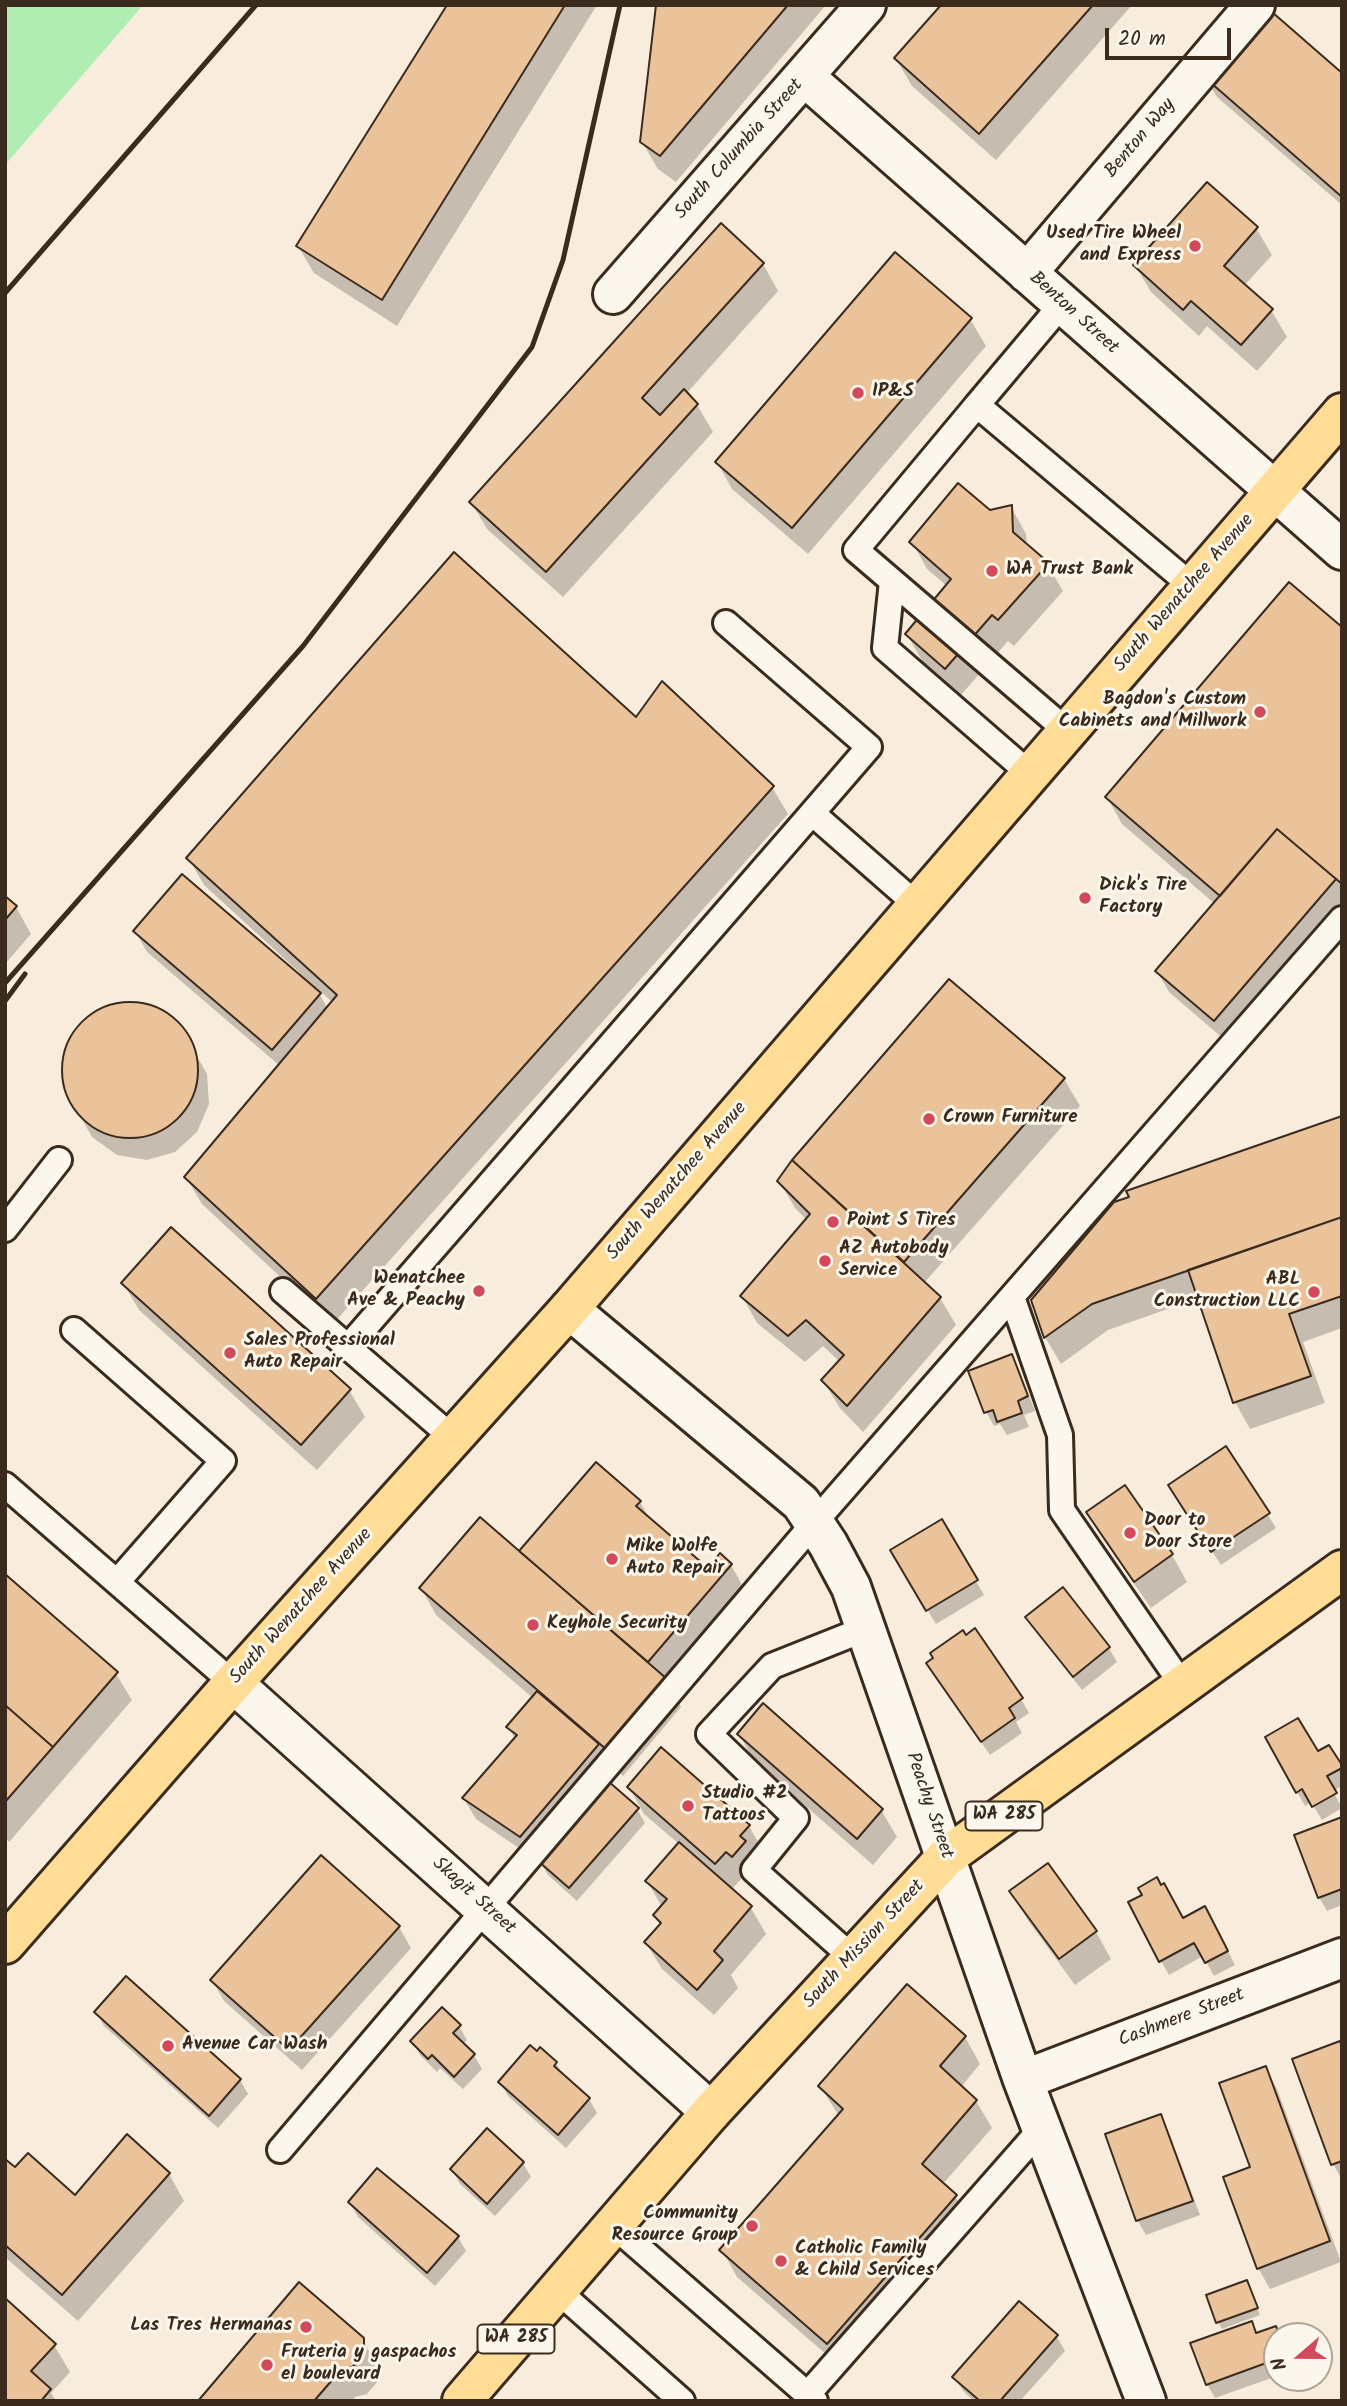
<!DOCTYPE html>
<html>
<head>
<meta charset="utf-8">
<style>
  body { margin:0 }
  #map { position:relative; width:1347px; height:2406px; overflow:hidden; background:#f8eddc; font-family:Kalam,sans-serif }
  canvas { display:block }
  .frame { position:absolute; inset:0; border:7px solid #3b2a1e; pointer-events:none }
  .north { position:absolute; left:1263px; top:2322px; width:70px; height:70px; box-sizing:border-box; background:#fbf7ec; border:2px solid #aea59a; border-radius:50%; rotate:250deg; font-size:19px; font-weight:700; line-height:28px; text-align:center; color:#3b2a1e }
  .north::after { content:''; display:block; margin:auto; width:24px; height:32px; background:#d1495b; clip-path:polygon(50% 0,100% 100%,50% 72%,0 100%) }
  .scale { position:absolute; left:1105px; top:28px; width:126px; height:32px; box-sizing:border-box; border:4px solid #3b2a1e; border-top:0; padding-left:9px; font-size:21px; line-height:24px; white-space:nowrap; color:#3b2a1e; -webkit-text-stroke:5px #fbf7ec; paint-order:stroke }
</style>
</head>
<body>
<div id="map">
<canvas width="1347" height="2406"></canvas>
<div class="frame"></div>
<div class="north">N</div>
<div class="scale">20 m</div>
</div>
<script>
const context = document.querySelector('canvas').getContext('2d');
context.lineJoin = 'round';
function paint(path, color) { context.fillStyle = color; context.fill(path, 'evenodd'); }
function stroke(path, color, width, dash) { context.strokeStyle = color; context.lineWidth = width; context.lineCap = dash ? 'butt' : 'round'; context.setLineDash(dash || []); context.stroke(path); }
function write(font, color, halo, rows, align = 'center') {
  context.font = font + ' Kalam,sans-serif'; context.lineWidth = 6; context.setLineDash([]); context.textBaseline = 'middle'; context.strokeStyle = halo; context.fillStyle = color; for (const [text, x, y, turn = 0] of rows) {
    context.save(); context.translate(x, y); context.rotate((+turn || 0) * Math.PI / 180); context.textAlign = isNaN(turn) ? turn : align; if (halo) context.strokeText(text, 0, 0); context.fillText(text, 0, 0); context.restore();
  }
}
paint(new Path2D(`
  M5,5H143L5,165Z`), '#afedb3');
paint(new Path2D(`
  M449,5H597L397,326L314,273L298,246Z
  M658,5H826L676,182L658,169L642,142Z
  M943,5H1132L996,160L912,86L896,59Z
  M1342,75V205L1217,97L1205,76Z
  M1256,228L1272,255L1244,286L1271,310L1287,337L1257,371L1207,326L1199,336L1151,292L1135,265Z
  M763,264L778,291L686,394L697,405L713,432L563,597L487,529L471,502Z
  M970,319L986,346L808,554L732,489L717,462Z
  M1011,507L1026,534L1027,546L1047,564L1063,591L1014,646L1008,641L961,695L922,661L907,634L947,586L927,569L912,542L989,512Z
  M1342,629V906L1226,1041L1169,992L1157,971L1215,904L1122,824L1107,797Z
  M636,719L772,787L788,814L332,1325L202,1204L186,1177L280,1066L147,952L135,931L298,975L300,973L204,885L189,859ZM318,989L333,1003L328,1009L317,990Z
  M5,898L16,907L31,934L5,964Z
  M949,981L1064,1079L1080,1106L924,1283L940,1298L956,1325L863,1432L839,1407L823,1380L840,1362L823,1346L805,1362L757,1323L742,1296L807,1220L795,1208L779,1181L794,1161Z
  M126,1003L155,1008L180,1026L207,1074L209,1104L197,1132L175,1152L147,1160L117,1155L92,1137L65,1089L64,1059L75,1032L97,1011Z
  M1342,1118V1328L1303,1342L1325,1403L1250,1429L1235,1402L1199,1298L1108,1330L1061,1364L1045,1337L1033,1300Z
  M123,1283L349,1390L365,1417L317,1470L139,1310Z
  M1011,1356L1019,1370L1035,1411L1024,1415L1029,1427L1007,1435L1000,1424L994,1426L986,1412L971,1372Z
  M1226,1449L1276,1528L1221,1565L1178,1499Z
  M1125,1487L1172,1555L1187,1582L1151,1608L1103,1539L1088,1513Z
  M640,1502L651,1521L708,1570L731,1565L746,1592L668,1684L681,1707L623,1776L610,1765L532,1857L476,1819L464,1799L515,1739L508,1727L533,1698L436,1615L421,1588L520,1554Z
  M941,1522L984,1595L936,1624L892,1551Z
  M5,1577L116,1674L132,1700L9,1842L5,1837Z
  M1062,1590L1109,1648L1117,1662L1082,1690L1036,1631L1028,1617Z
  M936,1677L1021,1699L1029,1713L1016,1722L1022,1733L990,1755Z
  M739,1734L881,1810L897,1837L873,1865L754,1761Z
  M1267,1738L1317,1754L1329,1747L1342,1769V1786L1333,1791L1342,1808L1322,1820L1311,1802L1305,1806Z
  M629,1787L749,1826L764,1853L760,1869L748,1883L742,1878L731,1890L751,1908L766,1934L731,1975L738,1988L714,2015L662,1969L646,1943L661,1926L655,1916L662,1907L647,1881L679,1844L644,1814Z
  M637,1809L645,1823L577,1901L548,1875L540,1861Z
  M1342,1819V1905L1327,1911L1319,1897Z
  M1047,1866L1096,1932L1111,1959L1075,1985L1027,1919L1011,1892Z
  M1144,1895L1183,1920L1213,1922L1235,1965L1214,1976L1203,1956L1169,1975L1161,1961Z
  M399,1927L411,1948L302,2070L224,2001L212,1980Z
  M126,1978L240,2080L248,2094L218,2128L104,2026L96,2012Z
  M459,2026L467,2040L462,2045L474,2055L482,2069L463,2089L440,2068L437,2072L420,2055L412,2041Z
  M965,2037L980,2064L961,2087L976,2101L992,2128L942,2185L955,2196L971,2223L843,2369L737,2277L722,2250L839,2116L820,2086Z
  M1342,2048V2177L1341,2178L1333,2164Z
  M537,2053L556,2063L564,2077L589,2099L597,2113L566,2148L508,2096L500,2082Z
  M1265,2068L1277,2089L1341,2262L1270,2289L1258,2268L1252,2169Z
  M1160,2116L1168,2130L1200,2215L1146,2235L1138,2221L1107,2135Z
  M5,2161L15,2170L75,2197L169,2174L184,2201L78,2321L5,2257Z
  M523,2163L531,2177L495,2216L460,2184L452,2170Z
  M350,2203L458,2237L466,2251L435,2286L358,2217Z
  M1250,2288L1260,2315L1222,2329L1218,2322Z
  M5,2300L54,2345L70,2372L51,2393L56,2401H5Z
  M1251,2323L1257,2334L1280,2336H1277V2376L1215,2398L1207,2384Z
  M1057,2337L1065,2351L1020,2401H974L963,2391L955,2377Z
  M362,2339L378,2367L379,2380L367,2394L355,2397L352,2401H200Z`), '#0003');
const building = new Path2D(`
  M447,5H565L382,300L296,246Z
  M656,5H788L660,156L640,142Z
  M941,5H1093L979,134L894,58Z
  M1264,5L1342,73V197L1203,76Z
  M1207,182L1258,227L1224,266L1273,309L1241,345L1191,301L1183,310L1133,265Z
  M721,223L764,263L642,398L660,415L684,389L698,404L546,572L469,502Z
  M895,252L972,318L792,528L715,462Z
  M958,483L990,510L1012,505L1013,532L1049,563L998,620L992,615L945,669L905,634L951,579L909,542Z
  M454,552L636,717L662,681L774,786L316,1299L184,1177L337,995L186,858Z
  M1289,582L1342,627V884L1277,829L1220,896L1105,797Z
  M1277,829L1336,879L1214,1021L1155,971Z
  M182,874L321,993L272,1050L133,931Z
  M5,896L17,906L5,920Z
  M949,979L1065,1078L904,1262L792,1160Z
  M62 1070a68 68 0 1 1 136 0a68 68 0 1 1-136 0Z
  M1342,1116V1217L1092,1304L1044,1338L1031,1300L1114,1202L1129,1197L1126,1191Z
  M792,1160L941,1297L847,1406L821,1380L844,1355L806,1320L788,1336L740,1296L810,1214L777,1181Z
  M1342,1217V1296L1289,1314L1311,1376L1233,1403L1188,1270Z
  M171,1227L351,1389L301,1445L121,1283Z
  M1012,1354L1028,1396L1018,1401L1022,1413L997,1422L993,1410L984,1413L968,1371Z
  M1226,1446L1270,1513L1211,1552L1168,1485Z
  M596,1462L641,1501L636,1506L708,1568L720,1553L732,1564L648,1662L519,1551Z
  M1125,1485L1173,1554L1134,1582L1086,1512Z
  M480,1517L667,1679L607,1750L419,1588Z
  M942,1519L978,1580L926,1611L890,1550Z
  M5,1574L118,1672L53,1747L5,1705Z
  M1063,1587L1110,1647L1073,1677L1025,1617Z
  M975,1628L1023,1698L1009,1708L1015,1718L981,1742L926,1663L933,1658L930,1653L963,1630L966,1635Z
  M537,1691L599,1744L520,1837L462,1798L517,1735L506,1727Z
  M763,1703L883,1809L857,1839L737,1734Z
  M5,1705L53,1747L5,1802Z
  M1298,1718L1318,1751L1329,1745L1342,1765V1768L1327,1776L1337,1793L1312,1807L1302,1789L1296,1793L1265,1737Z
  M661,1747L750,1825L740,1836L746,1841L732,1857L726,1852L715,1864L627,1787Z
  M608,1781L639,1808L569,1888L538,1861Z
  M1342,1817V1889L1318,1898L1294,1835Z
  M679,1842L752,1906L714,1951L723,1960L697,1990L644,1942L661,1923L653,1915L667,1899L645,1881Z
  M321,1855L400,1926L289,2050L210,1980Z
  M1048,1863L1097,1931L1059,1959L1009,1891Z
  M1157,1877L1161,1885L1164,1883L1183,1918L1205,1906L1228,1951L1205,1963L1194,1943L1159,1962L1128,1902L1142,1895L1138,1888Z
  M126,1976L241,2079L209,2116L94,2012Z
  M907,1984L966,2036L940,2066L977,2100L922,2164L957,2195L827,2344L719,2250L843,2109L818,2086Z
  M442,2007L461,2025L453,2033L475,2054L454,2077L432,2055L428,2059L410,2041Z
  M1340,2041L1342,2047V2161L1331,2165L1292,2059Z
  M530,2045L537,2051L540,2047L557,2062L554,2066L590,2098L558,2135L498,2082Z
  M1266,2066L1330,2241L1257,2269L1223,2177L1250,2167L1219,2083Z
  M1161,2114L1193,2201L1136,2221L1105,2134Z
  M487,2128L524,2162L487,2204L450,2169Z
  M127,2134L170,2173L62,2295L5,2245V2159L15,2167L28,2153L75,2195Z
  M377,2168L459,2236L427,2273L348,2202Z
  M1247,2280L1258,2308L1216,2323L1206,2295Z
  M299,2282L364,2338V2352L358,2362L352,2367L340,2371L314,2401H198Z
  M5,2298L56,2344L31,2371L51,2389L41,2401H5Z
  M1019,2301L1058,2335L1000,2401H980L952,2377Z
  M1252,2321L1256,2333L1276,2326L1280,2336H1277V2359L1206,2385L1190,2343Z`);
paint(building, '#ebc39b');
stroke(building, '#3b2a1e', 2);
const service = new Path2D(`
  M1062,304L977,405L1192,586
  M977,405L856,550L1067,731
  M892,581L885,648L1030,774
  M726,623L869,747L812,813
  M5,1229L59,1160
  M283,1291L453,1438
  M1012,1297L1060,1435L1062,1510L1183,1686
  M74,1330L223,1461L117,1582
  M348,1347L812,813L917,905
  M5,1485L233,1683
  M853,1958L754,1870L796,1818L709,1734L772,1666L865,1629
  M280,2150L814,1523L1342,919
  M614,2226L815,2401
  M558,2291L682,2401
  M808,2394L1041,2129`);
const minor = new Path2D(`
  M805,77L1342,550
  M1027,273L1255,5
  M613,294L866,5
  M569,1309L801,1503L828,1544L851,1587L1023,2080L1146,2401
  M233,1683L711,2112
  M1023,2080L1342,1958`);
const primary = new Path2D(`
  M5,1944L233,1683L569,1309L1342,413
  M462,2401L711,2112L946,1857L1342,1570`);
stroke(service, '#3b2a1e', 30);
stroke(minor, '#3b2a1e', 44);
stroke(primary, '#3b2a1e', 44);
stroke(service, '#fbf7ec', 24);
stroke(minor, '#fbf7ec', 38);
stroke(primary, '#ffdd96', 38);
stroke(new Path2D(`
  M5,293L256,5
  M5,983L303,646L532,347L563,260L620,5
  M5,1001L25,974`), '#3b2a1e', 5);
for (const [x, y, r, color] of [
  [1195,246,7,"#d1495b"],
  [858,393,7,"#d1495b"],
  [992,571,7,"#d1495b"],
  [1260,712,7,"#d1495b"],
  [1085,898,7,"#d1495b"],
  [929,1119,7,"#d1495b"],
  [833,1222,7,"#d1495b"],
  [825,1261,7,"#d1495b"],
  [479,1291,7,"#d1495b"],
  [1314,1292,7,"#d1495b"],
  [230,1353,7,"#d1495b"],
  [1130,1533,7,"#d1495b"],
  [612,1559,7,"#d1495b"],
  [533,1625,7,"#d1495b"],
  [688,1806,7,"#d1495b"],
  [168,2046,7,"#d1495b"],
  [752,2226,7,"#d1495b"],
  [781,2261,7,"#d1495b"],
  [306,2327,7,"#d1495b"],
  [267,2365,7,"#d1495b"]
]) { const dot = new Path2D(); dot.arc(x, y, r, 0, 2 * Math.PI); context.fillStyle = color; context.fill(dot); stroke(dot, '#fbf7ec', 2.5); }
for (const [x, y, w] of [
  [1004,1816,77],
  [516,2339,77]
]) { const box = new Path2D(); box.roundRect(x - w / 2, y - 14.5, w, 29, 5); context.fillStyle = '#fbf7ec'; context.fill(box); stroke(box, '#3b2a1e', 2); }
write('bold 18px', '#3b2a1e', null, [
  ["WA 285",1004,1816],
  ["WA 285",516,2339]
]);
write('19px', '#3b2a1e', '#fbf7ec', [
  ["Benton Way",1141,139,-50],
  ["South Columbia Street",740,150,-48],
  ["Benton Street",1073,314,42],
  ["South Wenatchee Avenue",1185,594,-49],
  ["South Wenatchee Avenue",678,1182,-49],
  ["South Wenatchee Avenue",302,1607,-48],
  ["Peachy Street",928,1806,71],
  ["Skagit Street",473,1897,42],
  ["South Mission Street",865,1945,-47],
  ["Cashmere Street",1182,2019,-21]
]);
write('bold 19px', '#3b2a1e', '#fbf7ec', [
  ["Used Tire Wheel",1181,235,"right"],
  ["and Express",1181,257,"right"],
  ["IP&S",872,393],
  ["WA Trust Bank",1006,571],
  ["Bagdon's Custom",1246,701,"right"],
  ["Cabinets and Millwork",1246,723,"right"],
  ["Dick's Tire",1099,887],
  ["Factory",1099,909],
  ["Crown Furniture",943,1119],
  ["Point S Tires",847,1222],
  ["AZ Autobody",839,1250],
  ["Service",839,1272],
  ["Wenatchee",465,1280,"right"],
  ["Ave & Peachy",465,1302,"right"],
  ["ABL",1300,1281,"right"],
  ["Construction LLC",1300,1303,"right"],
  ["Sales Professional",244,1342],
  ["Auto Repair",244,1364],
  ["Door to",1144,1522],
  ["Door Store",1144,1544],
  ["Mike Wolfe",626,1548],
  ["Auto Repair",626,1570],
  ["Keyhole Security",547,1625],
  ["Studio #2",702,1795],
  ["Tattoos",702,1817],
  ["Avenue Car Wash",182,2046],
  ["Community",738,2215,"right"],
  ["Resource Group",738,2237,"right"],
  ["Catholic Family",795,2250],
  ["& Child Services",795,2272],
  ["Las Tres Hermanas",292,2327,"right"],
  ["Fruteria y gaspachos",281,2354],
  ["el boulevard",281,2376]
], 'left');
</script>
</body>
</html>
